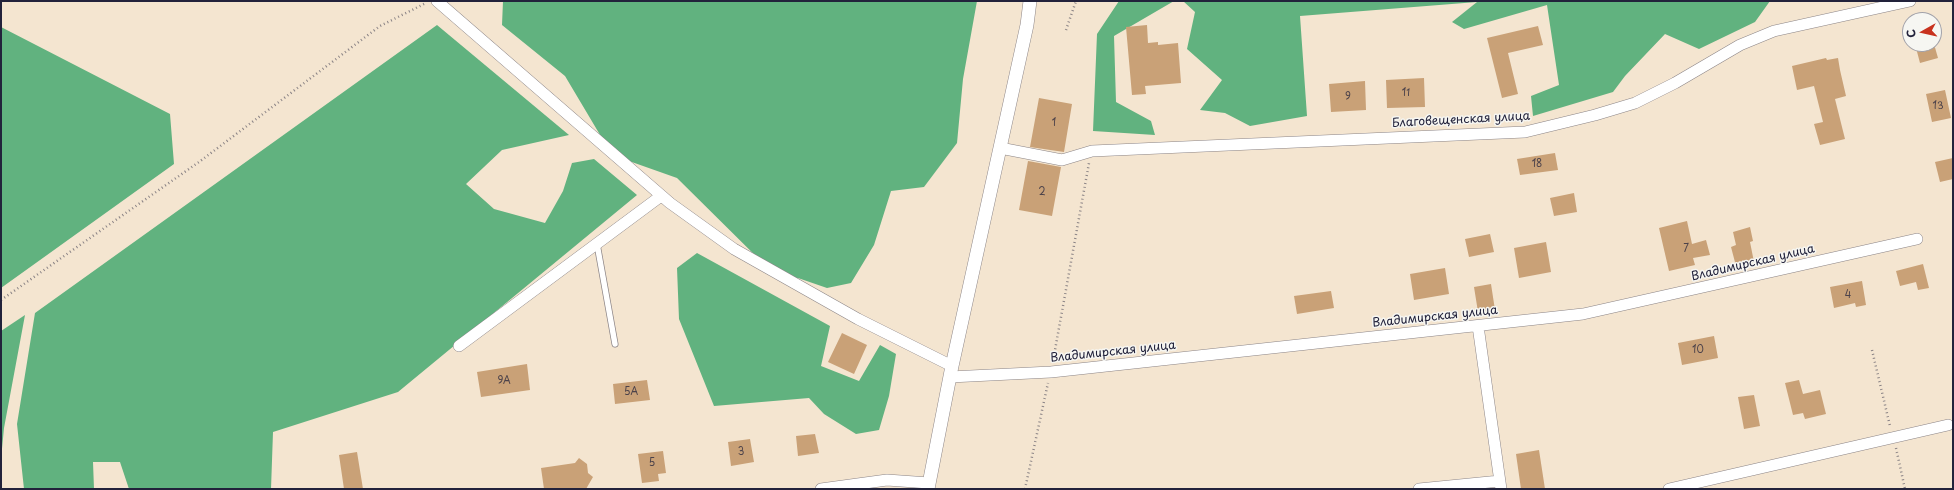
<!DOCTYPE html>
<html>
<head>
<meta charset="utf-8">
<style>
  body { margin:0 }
  #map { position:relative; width:1954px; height:490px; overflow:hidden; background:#f4e5d0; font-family:"Playpen Sans",sans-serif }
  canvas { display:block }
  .frame { position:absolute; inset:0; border:2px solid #22223b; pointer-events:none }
  .north { position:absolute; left:1902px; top:12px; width:40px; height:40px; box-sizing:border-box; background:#f6f6f2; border:1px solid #a1a1a9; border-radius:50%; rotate:262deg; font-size:11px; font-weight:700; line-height:16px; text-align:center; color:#22223b }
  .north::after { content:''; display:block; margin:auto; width:14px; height:18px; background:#c8321e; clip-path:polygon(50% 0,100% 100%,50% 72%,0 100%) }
</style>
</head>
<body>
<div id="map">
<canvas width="1954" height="490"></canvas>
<div class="frame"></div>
<div class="north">С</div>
</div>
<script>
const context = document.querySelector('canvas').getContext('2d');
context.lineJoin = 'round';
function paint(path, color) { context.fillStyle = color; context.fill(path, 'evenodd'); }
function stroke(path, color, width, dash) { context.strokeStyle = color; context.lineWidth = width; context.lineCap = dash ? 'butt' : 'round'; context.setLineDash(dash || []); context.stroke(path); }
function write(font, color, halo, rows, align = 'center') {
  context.font = font + ' "Playpen Sans",sans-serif'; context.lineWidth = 3; context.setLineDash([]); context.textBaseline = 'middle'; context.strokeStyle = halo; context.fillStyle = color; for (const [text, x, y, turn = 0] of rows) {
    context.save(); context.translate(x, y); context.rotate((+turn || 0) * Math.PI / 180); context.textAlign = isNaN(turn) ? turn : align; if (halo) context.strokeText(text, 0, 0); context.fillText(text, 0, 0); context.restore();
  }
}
paint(new Path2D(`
  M503,1H977L963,79L957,143L924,187L891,191L874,245L851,283L827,288L798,278L777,277L677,178L612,155L565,76L502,25Z
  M1119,1H1174L1114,36L1116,102L1151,121L1155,135L1093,131L1097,34Z
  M1183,1H1770L1755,22L1699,49L1665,34L1625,76L1613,92L1533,116L1531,96L1559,85L1547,5L1464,29L1452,22L1477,2L1300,16L1307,116L1250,126L1225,113L1200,110L1222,80L1187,49L1195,12Z
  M437,25L569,135L502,150L466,184L494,209L545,223L563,191L572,163L594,159L637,195L398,392L273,432L271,489H129L120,462H93L94,489H24L17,424L35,313Z
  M1,27L170,114L174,164L1,288Z
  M697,253L830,326L821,366L859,381L880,345L896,354L889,396L879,430L856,434L824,414L809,398L714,406L679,319L677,268Z
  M25,315L4,428L1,459V331Z`), '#61b27f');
paint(new Path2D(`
  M1147,25L1148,43L1158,42V45L1178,43L1181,83L1145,86L1146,94L1132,95L1126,27Z
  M1538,26L1543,45L1508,53L1518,94L1502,98L1487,38Z
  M1915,44H1934L1938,58L1920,63Z
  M1826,58L1827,60L1838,58L1840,70L1846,96L1835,99L1845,139L1820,145L1814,124L1823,122L1814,86L1797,90L1792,66Z
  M1424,78L1425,107L1387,108L1386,80Z
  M1365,81L1366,110L1331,112L1329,84Z
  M1945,90L1951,118L1932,122L1926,94Z
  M1039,98L1072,104L1064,152L1030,147Z
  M1555,153L1558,170L1520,175L1517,159Z
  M1953,158V179L1940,182L1935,162Z
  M1028,161L1061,167L1052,216L1019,210Z
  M1574,193L1577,212L1554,216L1550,198Z
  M1687,221L1692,244L1706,240L1710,255L1693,258L1695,265L1669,271L1659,228Z
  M1750,227L1753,241L1750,242L1754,262L1736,266L1731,247L1736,245L1733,232Z
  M1490,234L1494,252L1469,257L1465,239Z
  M1546,242L1551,272L1519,278L1514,248Z
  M1923,264L1929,288L1918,290L1916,282L1900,286L1896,271Z
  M1445,268L1449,294L1414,300L1410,274Z
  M1862,281L1866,305L1856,307L1855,303L1834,308L1830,287Z
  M1491,284L1495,310L1478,312L1474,287Z
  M1331,291L1334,308L1297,314L1294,296Z
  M842,333L867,345L854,374L828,362Z
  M1714,336L1718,358L1682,365L1678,343Z
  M527,364L530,390L481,397L477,372Z
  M647,380L650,400L615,404L613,384Z
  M1799,380L1803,394L1820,390L1826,414L1805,419L1803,413L1793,415L1785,383Z
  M1754,395L1760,426L1744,429L1738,397Z
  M815,434L819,453L798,456L796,436Z
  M750,439L754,462L731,466L728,442Z
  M1539,450L1545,489H1521L1516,454Z
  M663,451L666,473L658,474L659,481L642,483L638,454Z
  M357,452L363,489H344L339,455Z
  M579,458L587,464L588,473L593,477L586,489H544L541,468L575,463Z`), '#c9a177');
const service = new Path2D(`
  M597,244L615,344`);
const minor = new Path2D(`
  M437,1L670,203L734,249L858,319L952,366
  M1000,148L1062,160L1092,151L1525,132L1595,115L1635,103L1675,83L1740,45L1774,31L1910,1
  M1478,326L1501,489
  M459,346L661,196
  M950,377L1051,372L1583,314L1917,239
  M821,489L887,480L929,483
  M1419,489L1500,481
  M1669,489L1948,425`);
const tertiary = new Path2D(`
  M928,489L952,366L1027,25L1030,1`);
stroke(service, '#8b8486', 7);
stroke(minor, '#8b8486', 12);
stroke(tertiary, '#8b8486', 14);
stroke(new Path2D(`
  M1066,30L1076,1
  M1,300L199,162L380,26L426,3
  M1872,350L1890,426
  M1053,361L1089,163
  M1896,448L1905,489
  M1025,489L1048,383`), '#8b8486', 2.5, [1, 3]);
stroke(service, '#fff', 5.5);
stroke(minor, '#fff', 11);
stroke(tertiary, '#fff', 13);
write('10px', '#4c424a', null, [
  ["11",1406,93],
  ["9",1348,97],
  ["13",1938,106],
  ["1",1054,123],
  ["18",1537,164],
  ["2",1042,192],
  ["7",1686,249],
  ["4",1848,295],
  ["10",1698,350],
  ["9А",504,381],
  ["5А",631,392],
  ["3",741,452],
  ["5",652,463]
]);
write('12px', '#22223b', '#f6f6f2', [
  ["Благовещенская улица",1461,120,-3],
  ["Владимирская улица",1753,263,-13],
  ["Владимирская улица",1435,317,-6],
  ["Владимирская улица",1113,352,-6]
]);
</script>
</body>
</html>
